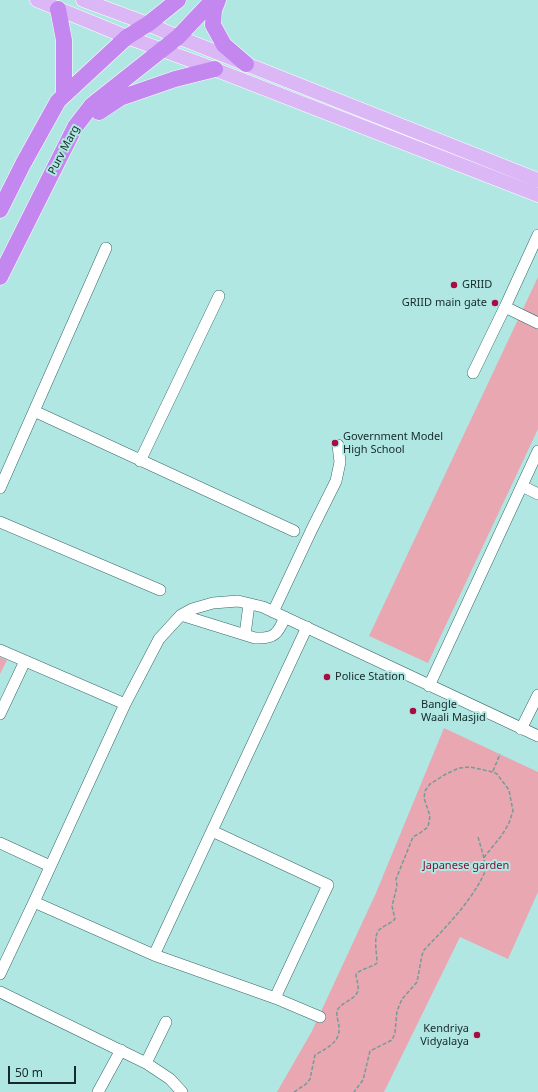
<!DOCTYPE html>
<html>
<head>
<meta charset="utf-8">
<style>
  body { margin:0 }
  #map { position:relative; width:538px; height:1092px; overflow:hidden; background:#b1e7e3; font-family:"Noto Sans",sans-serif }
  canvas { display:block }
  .scale { position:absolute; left:8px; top:1066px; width:68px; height:18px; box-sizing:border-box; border:2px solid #152a29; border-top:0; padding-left:5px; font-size:12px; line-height:14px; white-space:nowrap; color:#152a29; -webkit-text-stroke:3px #b1e7e3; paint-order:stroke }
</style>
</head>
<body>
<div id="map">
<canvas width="538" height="1092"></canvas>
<div class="scale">50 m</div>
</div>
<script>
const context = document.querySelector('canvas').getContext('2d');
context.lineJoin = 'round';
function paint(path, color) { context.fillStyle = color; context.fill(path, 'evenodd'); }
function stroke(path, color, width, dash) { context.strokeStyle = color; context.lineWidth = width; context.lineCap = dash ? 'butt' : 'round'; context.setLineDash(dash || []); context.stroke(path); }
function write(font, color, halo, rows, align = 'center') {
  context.font = font + ' "Noto Sans",sans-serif'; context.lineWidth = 4; context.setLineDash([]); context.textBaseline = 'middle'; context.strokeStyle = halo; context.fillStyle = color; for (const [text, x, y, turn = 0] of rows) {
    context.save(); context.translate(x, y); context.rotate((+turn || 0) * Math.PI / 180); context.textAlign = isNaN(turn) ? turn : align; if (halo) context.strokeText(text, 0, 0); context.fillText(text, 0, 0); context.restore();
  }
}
paint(new Path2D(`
  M538,277V429L428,663L369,636Z
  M0,657L7,660L0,674Z
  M444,728L538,772V892L508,959L460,937L384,1092H277L312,1031L376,893Z`), '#e9a7b1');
const minor = new Path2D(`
  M538,235L505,307L538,323
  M473,373L505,307
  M34,411L294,531
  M140,461L219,296
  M522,486L538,494
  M0,488L106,248
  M0,522L160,590
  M273,612L312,529L336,481L340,462L338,445
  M181,615L255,638C274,639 278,634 285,617
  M245,635L249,604
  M0,650L125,704
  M429,686L538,451
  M0,714L25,661
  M521,729L538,695
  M212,831L328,885L275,998
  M0,843L50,866
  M34,902L154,955L275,998L320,1017
  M154,955L307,627
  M0,974L34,902L125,704L159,639L181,615L192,609L213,603L238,601L263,607L538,736
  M0,992L146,1063L170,1079L182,1092
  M146,1063L166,1022
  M98,1092L121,1050`);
const major = new Path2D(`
  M37,0L127,37L209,67L538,195
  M83,0L148,24L178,37L538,180`);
const highway = new Path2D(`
  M218,0L214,10L213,25L224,45L246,64
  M58,9L64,40V95
  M99,112L120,98L175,79L215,69
  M0,210L23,164L58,101L127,37L148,24L178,0
  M0,277L75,127L92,105L178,37L213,0`);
stroke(minor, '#356965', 12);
stroke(major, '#fff', 15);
stroke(highway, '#fff', 17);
stroke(new Path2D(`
  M493,771L500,754
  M478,837L484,858
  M294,1092L306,1084L310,1079L315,1055C330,1046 343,1041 338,1021C337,1016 336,1013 338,1009C343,1001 356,1000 358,990C359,984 356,980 356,974C361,969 370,968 377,963C377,954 373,936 379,930C383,926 390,924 395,919L392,906L397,886L396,879L413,837L420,833L428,827L430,816L424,798L425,791L430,784L446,774L459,768L470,767L493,772L497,774L509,790L513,811L509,823L502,835L485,856C483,861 486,868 484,874C470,903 446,927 424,950L422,955L417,982L402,999L397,1011L395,1033L392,1040L370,1051L363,1080L354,1092`), '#739c99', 1.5, [4, 2]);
stroke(minor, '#fff', 11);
stroke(major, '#dcb7f6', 14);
stroke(highway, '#c487f0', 16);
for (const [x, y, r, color] of [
  [454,285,4,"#a50d43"],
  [495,303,4,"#a50d43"],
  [335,443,4,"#a50d43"],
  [327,677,4,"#a50d43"],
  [413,711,4,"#a50d43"],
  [477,1035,4,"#a50d43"]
]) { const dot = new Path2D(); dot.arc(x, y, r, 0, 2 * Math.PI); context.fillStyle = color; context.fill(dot); stroke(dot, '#b1e7e3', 1.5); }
write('11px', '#152a29', '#b1e7e3', [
  ["Purv Marg",64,150,-62]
]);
write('11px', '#152a29', '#b1e7e3', [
  ["GRIID",462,285],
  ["GRIID main gate",487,303,"right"],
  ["Government Model",343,437],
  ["High School",343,450],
  ["Police Station",335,677],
  ["Bangle",421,705],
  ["Waali Masjid",421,718],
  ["Kendriya",469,1029,"right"],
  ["Vidyalaya",469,1042,"right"]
], 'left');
write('11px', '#821536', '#b1e7e3', [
  ["Japanese garden",466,866]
]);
</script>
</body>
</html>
